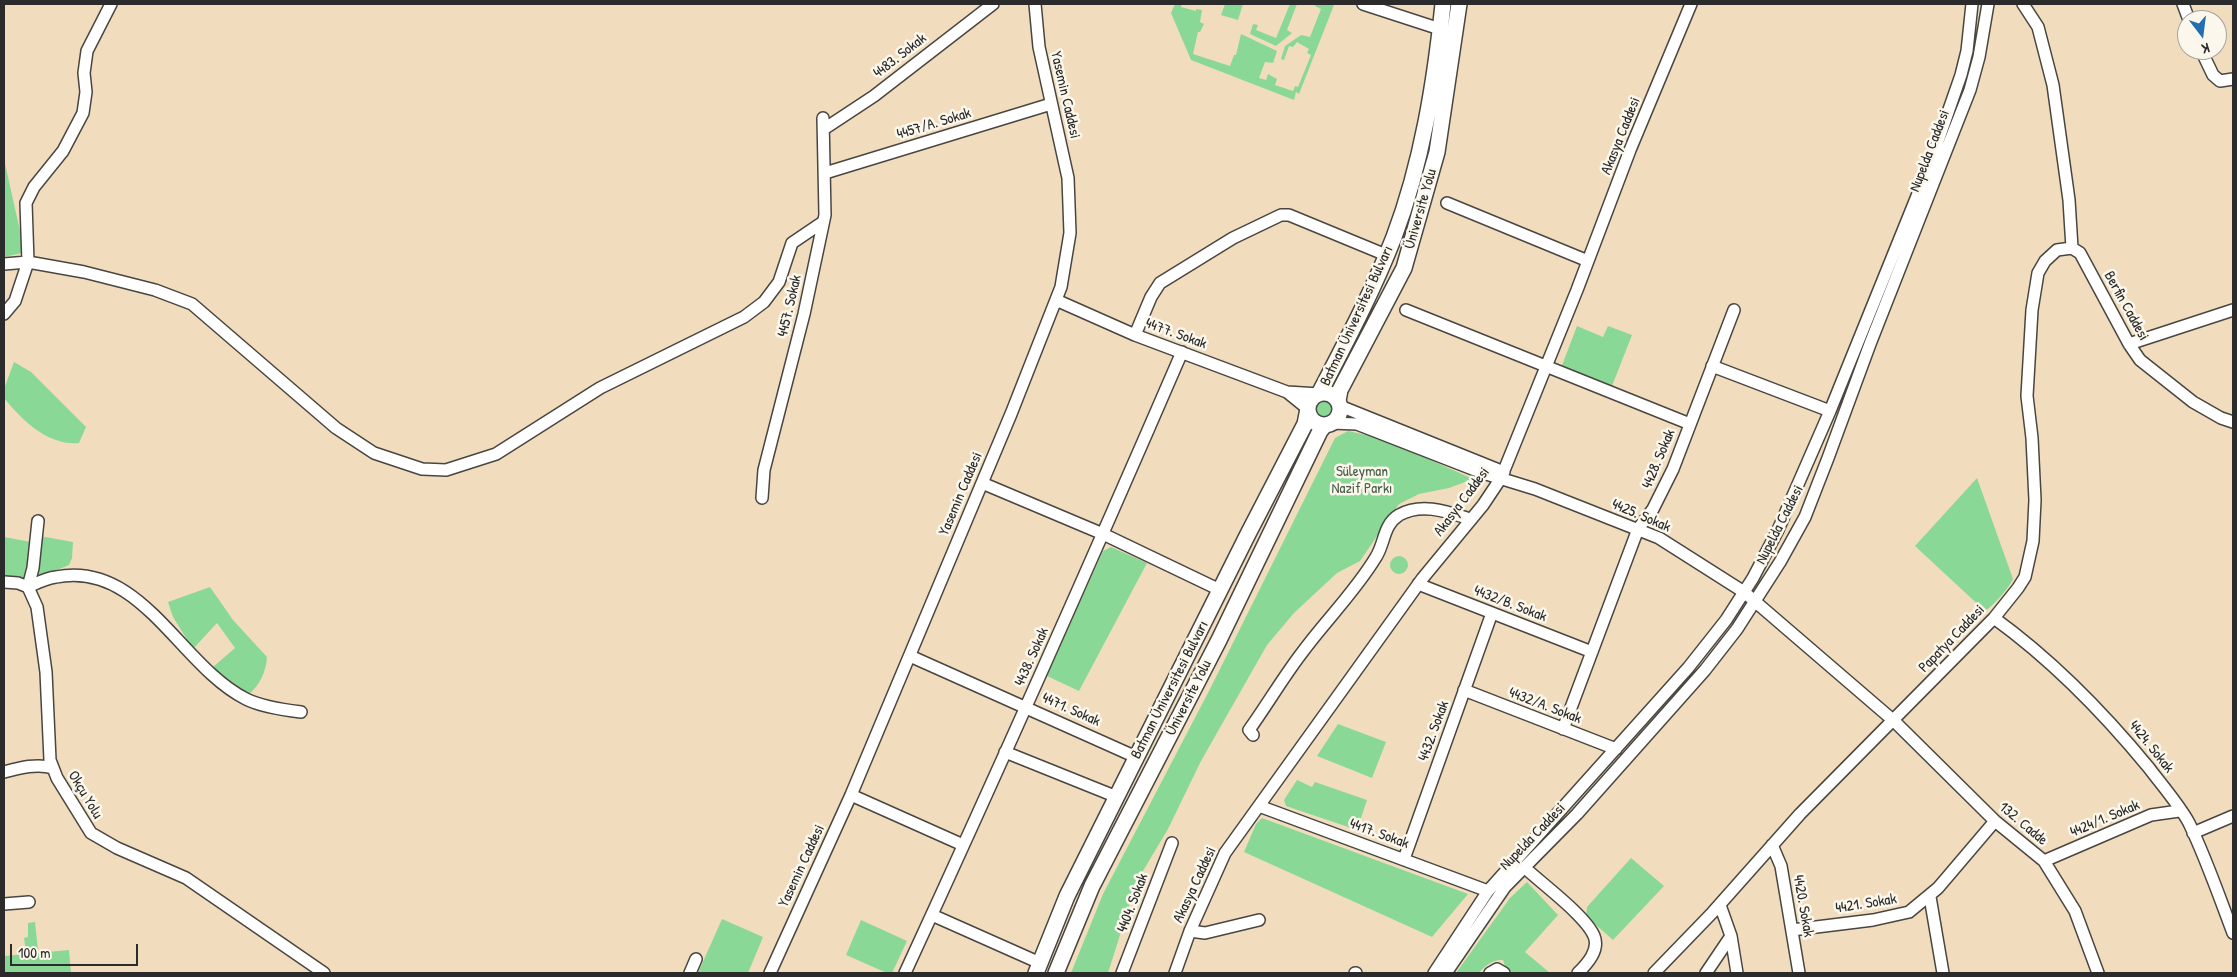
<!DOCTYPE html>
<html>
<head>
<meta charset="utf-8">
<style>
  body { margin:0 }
  #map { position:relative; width:2237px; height:977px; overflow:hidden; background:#f1ddbd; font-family:"Patrick Hand",sans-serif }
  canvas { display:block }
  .frame { position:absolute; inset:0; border:5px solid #2b2b2b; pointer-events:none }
  .north { position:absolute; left:2177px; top:10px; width:50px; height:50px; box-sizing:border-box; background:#fbf7ec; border:1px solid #a8a59f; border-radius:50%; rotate:165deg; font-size:14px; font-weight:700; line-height:20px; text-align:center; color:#2b2b2b }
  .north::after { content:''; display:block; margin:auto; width:18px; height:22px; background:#1f6fb2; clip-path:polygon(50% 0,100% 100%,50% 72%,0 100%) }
  .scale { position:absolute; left:10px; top:944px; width:128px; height:22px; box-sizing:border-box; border:2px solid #2b2b2b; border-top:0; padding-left:6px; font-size:15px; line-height:18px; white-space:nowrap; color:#2b2b2b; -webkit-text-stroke:4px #fbf7ec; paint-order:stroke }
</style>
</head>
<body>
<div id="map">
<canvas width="2237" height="977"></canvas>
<div class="frame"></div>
<div class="north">K</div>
<div class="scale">100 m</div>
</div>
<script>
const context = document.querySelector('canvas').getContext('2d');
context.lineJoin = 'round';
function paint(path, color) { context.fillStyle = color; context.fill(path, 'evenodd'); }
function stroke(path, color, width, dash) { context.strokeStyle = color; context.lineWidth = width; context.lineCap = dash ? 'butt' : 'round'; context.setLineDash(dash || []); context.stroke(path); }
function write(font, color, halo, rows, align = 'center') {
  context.font = font + ' "Patrick Hand",sans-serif'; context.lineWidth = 5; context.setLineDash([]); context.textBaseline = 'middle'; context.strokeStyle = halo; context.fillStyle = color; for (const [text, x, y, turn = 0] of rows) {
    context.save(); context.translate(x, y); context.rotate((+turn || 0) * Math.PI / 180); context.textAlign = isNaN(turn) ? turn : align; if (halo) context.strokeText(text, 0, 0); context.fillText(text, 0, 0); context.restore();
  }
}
paint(new Path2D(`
  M1175,4H1182L1181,7L1196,11V9L1202,10L1200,22L1204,24L1200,32H1198L1193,54L1230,66L1234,55H1236L1241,34L1277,51L1273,63L1265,62L1259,78L1266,80L1268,74L1277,79L1275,85L1293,91L1295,86L1298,87L1311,55L1307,53L1309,49L1297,42L1293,47L1289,46L1284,60L1281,59L1285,46L1301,35L1310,37L1321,9L1315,6L1316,4L1334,5L1299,94L1296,92L1294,100L1191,60L1171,13Z
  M1225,4H1243L1238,20L1221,15Z
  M1290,4H1297L1287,30L1292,33L1276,46L1250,34L1253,24L1258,25L1256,30L1276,38Z
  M4,159L24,249L22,253L4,257Z
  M1577,326L1603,337L1608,326L1632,335L1612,386L1561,368Z
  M14,362L31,372L86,427L79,443C48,446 22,420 4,398V389Z
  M1311 408a12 12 0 1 1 24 0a12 12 0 1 1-24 0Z
  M1348,431L1384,439L1473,479L1449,488L1419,494L1399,504L1360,561L1337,573L1294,613L1267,645L1201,761L1168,829L1137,881L1108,973H1071L1103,894L1210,689L1335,438Z
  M1977,478L2013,579C2009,588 1993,606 1985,611L1915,546Z
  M40,536L73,542L72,558L69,565L43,576L36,574Z
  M4,537L31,542L27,573L25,578L4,577Z
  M1111,547L1147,563L1079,691L1047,676L1103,551Z
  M1390 565a9 9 0 1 1 18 0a9 9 0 1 1-18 0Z
  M210,587L233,620L267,657C266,672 260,685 248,695L213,667L235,648L217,623L193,649L173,617L168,602Z
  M1338,724L1386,742L1372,778L1317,756Z
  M1297,780L1312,787L1315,782L1367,800L1357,830L1286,806L1284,800Z
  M1262,818L1468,894L1432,937L1244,852L1256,824Z
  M1631,858L1664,886L1613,940L1586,916L1587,907Z
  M1527,882L1558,915L1525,952L1550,973H1513L1505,966L1503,960C1492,959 1486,966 1478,973H1456L1510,898Z
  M722,919L763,937L748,973H698Z
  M861,920L907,941L892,973H887L846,955Z
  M35,922L38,950L26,952L24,938L28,937V923Z
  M69,950L71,973H4V956Z`), '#8ad896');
const minor = new Path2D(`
  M1363,4L1440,29
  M2023,4L2038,27L2053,85L2069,200L2072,248
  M2183,4L2189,20
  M2201,50L2213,75L2220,81L2233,79
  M824,129L874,96L993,4
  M825,173L1051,104
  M1447,203L1588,261
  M4,264L28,262L84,272L155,290L192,304L336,428L374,453L422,469L446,470L496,454L600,388L744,317L764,302L779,282L792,243L823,222
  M1056,300L1135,335L1287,392
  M1406,310L1690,424
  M4,314L15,301L28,262L26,203L34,187L63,151L83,113L86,92L84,73L87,51L111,4
  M1135,335L1151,297L1160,283L1233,238L1281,215H1289L1386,255
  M2129,344L2233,310
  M1712,366L1830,411
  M1340,406L1504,472
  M1308,409L1287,392L1319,394
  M1331,423L1357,424L1483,473L1535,489L1659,538L1744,592L1894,721L1995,821L2044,861L2075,911L2098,973
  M982,483L1103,534L1220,590
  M762,498L764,470L804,314L825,215L823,118
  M4,582L18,583L28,587L37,607L46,672L50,760L57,778L91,833L117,848L186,878L324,973
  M1418,584L1592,652
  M28,587C37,583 46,578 56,577C141,560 180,666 246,699C262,707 284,710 301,712
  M28,587L33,568L38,521
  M1994,618C2052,660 2103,712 2149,768C2161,784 2180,806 2189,823C2206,858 2219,896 2233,933
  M910,656L1136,757
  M1464,690L1616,749
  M1563,729L1638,529L1653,509L1673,469L1734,310
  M1253,735L1249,730C1267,705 1282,679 1301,654C1325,621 1355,592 1376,557C1385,543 1383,525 1399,515C1422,502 1448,512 1470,519
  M1005,752L1117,797
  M4,772C19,768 37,763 53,768
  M851,795L963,845
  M1259,806L1488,891
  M2193,833L2233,816
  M1772,845L1781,866L1799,973
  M1404,859L1492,613
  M2044,861L2151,815L2179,811
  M1524,867C1541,883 1586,916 1594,936C1600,950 1587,964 1578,973
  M1930,897L1943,973
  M4,904L29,902
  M1720,905L1731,936L1737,973
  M932,915L1040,963
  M1792,930L1873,920L1909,912L1938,888L1995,821
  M1190,931L1205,933L1259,920
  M690,973L696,959
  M770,973L851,795L1011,414L1061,287L1070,233L1068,178L1039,47L1035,4
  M905,973C1000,767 1092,560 1182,352
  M1122,973L1172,843
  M1175,973L1190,931L1225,853L1422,579L1483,505L1501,478L1577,290L1630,150L1691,4
  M1355,973H1356
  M1434,973L1488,891L1688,668L1726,620L1753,578L1778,530L1830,411L1930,164L1961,75L1967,51L1972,4
  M1446,973L1505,887L1577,814L1705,670L1737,629L1780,562L1805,517L1828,458L1870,344L1970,90L1979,57L1988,4
  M1490,973L1497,969L1504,973
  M1654,973L1713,912L1800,814L1994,618L2018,588L2025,577L2033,541L2035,500L2032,438L2027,396L2032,310L2038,273L2045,261L2057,250L2072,248L2080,253L2129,344L2140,360L2193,402L2221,418L2233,422
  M1706,973L1731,936`);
const major = new Path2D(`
  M1308 409a16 16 0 1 1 32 0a16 16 0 1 1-32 0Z
  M1319,394C1346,342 1373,291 1394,237C1422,163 1435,82 1443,4
  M1338,401L1340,390L1404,268L1437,152L1459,4
  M1036,973L1067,896L1248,534L1305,424L1308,409
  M1056,973L1092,886L1219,640L1320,431L1325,425`);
stroke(minor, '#494641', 14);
stroke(major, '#494641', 18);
stroke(minor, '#fff', 11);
stroke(major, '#fff', 15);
write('15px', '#2b2b2b', '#fbf7ec', [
  ["4483. Sokak",900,56,-38],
  ["Yasemin Caddesi",1065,95,77],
  ["4457/A. Sokak",934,124,-17],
  ["Akasya Caddesi",1621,136,-68],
  ["Nupelda Caddesi",1930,151,-69],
  ["Üniversite Yolu",1421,209,-74],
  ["4457. Sokak",790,306,-77],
  ["Berfin Caddesi",2126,306,61],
  ["Batman Üniversitesi Bulvarı",1357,316,-65],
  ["4477. Sokak",1176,334,20],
  ["4428. Sokak",1659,459,-67],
  ["Yasemin Caddesi",961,494,-67],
  ["Akasya Caddesi",1462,502,-53],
  ["4425. Sokak",1641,516,23],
  ["Nupelda Caddesi",1780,525,-63],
  ["4432/B. Sokak",1510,604,21],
  ["Papatya Caddesi",1952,639,-46],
  ["4438. Sokak",1032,657,-66],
  ["Batman Üniversitesi Bulvarı",1170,690,-63],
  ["Üniversite Yolu",1189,698,-63],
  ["4432/A. Sokak",1545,706,21],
  ["4471. Sokak",1071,710,24],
  ["4432. Sokak",1434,731,-70],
  ["4424. Sokak",2151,747,51],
  ["Okçu Yolu",85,795,59],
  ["4424/1. Sokak",2105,819,-23],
  ["132. Cadde",2023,824,40],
  ["4417. Sokak",1379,834,20],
  ["Nupelda Caddesi",1533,837,-46],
  ["Yasemin Caddesi",802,866,-65],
  ["Akasya Caddesi",1195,885,-65],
  ["4404. Sokak",1133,903,-69],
  ["4421. Sokak",1866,904,-9],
  ["4420. Sokak",1803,906,80]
]);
write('15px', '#485f4b', '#fbf7ec', [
  ["Süleyman",1362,472],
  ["Nazif Parkı",1362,489]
]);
</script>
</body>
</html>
